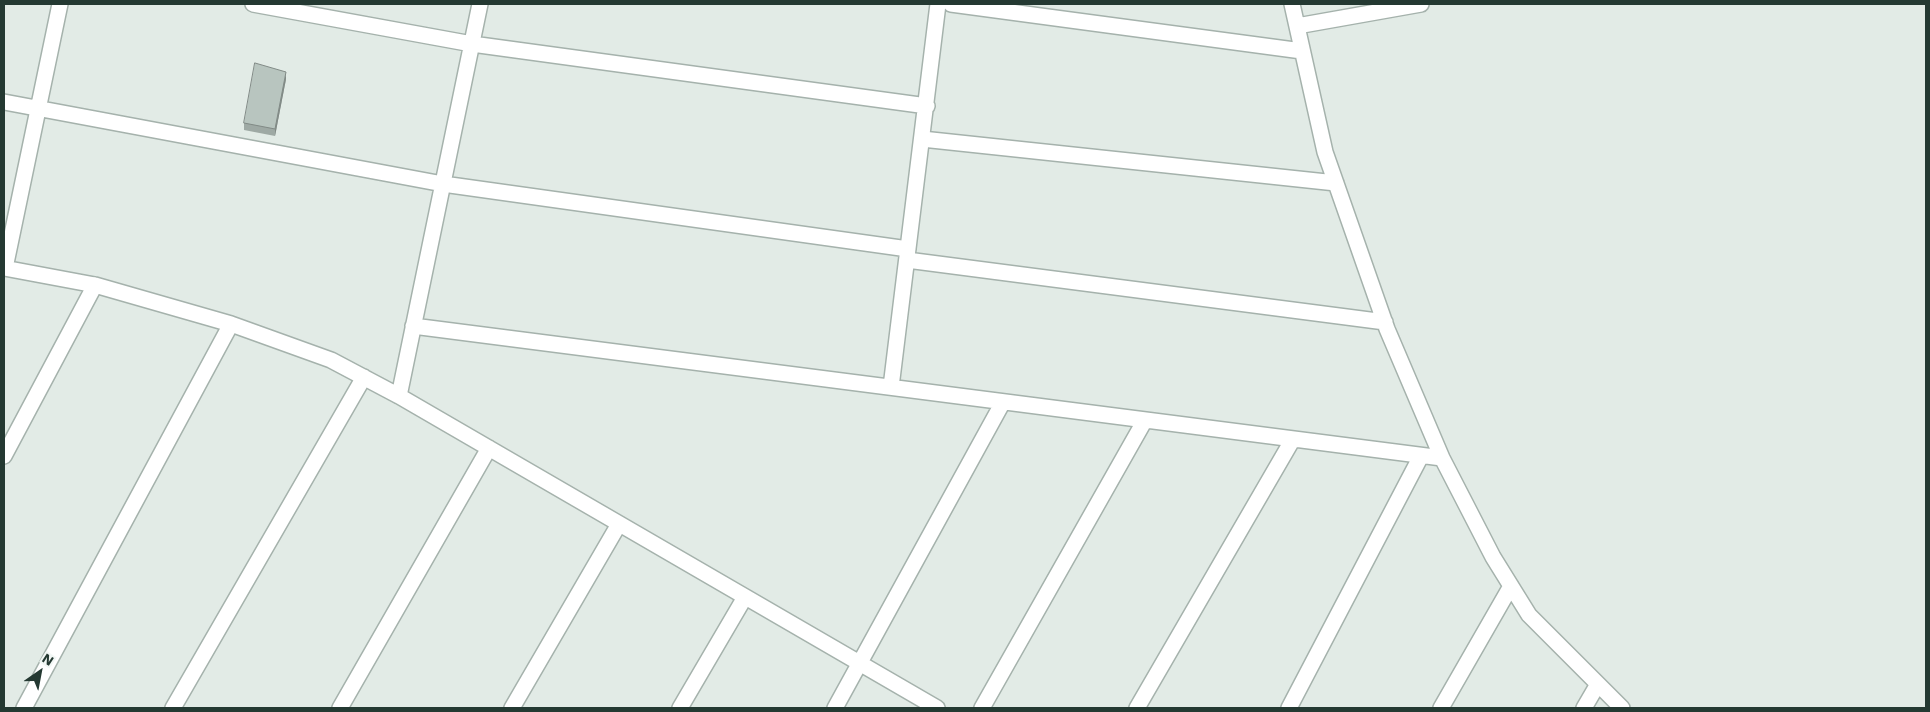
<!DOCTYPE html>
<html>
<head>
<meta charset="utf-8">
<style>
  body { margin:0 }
  #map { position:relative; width:1930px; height:712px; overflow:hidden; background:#e2ebe6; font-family:"Work Sans",sans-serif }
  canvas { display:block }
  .frame { position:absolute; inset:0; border:5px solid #243932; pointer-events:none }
  .north { position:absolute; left:15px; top:647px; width:50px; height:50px; -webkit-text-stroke:4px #f2f7f5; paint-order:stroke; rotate:33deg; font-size:14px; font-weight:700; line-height:20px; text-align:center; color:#243932 }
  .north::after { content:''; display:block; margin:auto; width:18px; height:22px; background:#243932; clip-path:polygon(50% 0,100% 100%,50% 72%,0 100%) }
</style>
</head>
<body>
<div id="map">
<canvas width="1930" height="712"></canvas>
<div class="frame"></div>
<div class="north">N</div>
</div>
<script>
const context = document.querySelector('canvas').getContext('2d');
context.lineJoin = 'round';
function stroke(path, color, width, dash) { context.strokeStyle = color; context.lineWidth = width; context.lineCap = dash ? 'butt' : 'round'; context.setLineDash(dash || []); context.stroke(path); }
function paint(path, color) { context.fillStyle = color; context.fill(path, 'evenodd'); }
const minor = new Path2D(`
  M253,4L472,44L927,106
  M951,4L1302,51
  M1292,4L1325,152L1387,329L1442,458L1493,557L1529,615L1622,708
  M1297,26L1421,4
  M4,102L443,184L908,249
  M922,139L1336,183
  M907,260L1385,322
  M4,268L95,285L231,324L331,360L399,396L937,708
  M5,268L60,4
  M413,326L1442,458
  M891,387L938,4
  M399,396L480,4
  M4,456L95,285
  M24,708L231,324
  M173,708L364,377
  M340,708L489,448
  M512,708L619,524
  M680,708L745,597
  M835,708L1003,402
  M982,708L1145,420
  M1137,708L1293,439
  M1289,708L1421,456
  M1441,708L1511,586
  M1584,708L1598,684`);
stroke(minor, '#a5b2ac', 18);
stroke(minor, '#fff', 15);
paint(new Path2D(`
  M286,79L275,136L244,130V123Z`), '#9ea9a4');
paint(new Path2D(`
  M286,72V79L275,136V129Z`), '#818a86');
const building = new Path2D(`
  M255,63L286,72L275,129L244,123Z`);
paint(building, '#b8c5bf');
stroke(building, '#818a86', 1);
</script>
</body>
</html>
